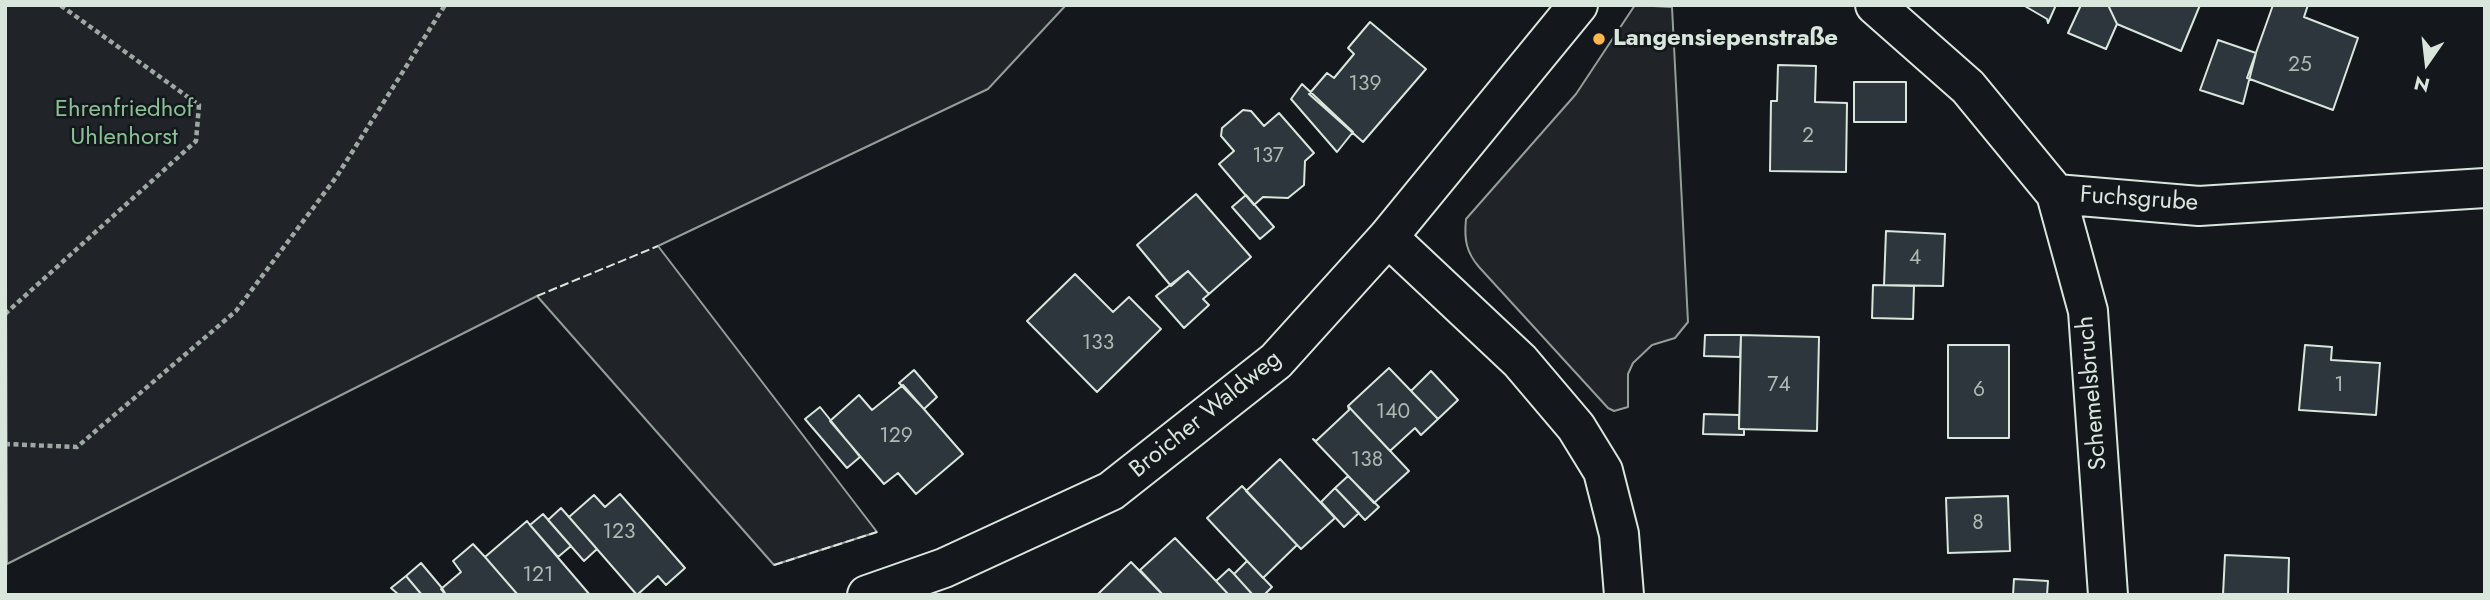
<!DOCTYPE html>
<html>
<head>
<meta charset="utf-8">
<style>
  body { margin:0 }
  #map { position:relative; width:2490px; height:600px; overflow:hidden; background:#14181c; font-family:Jost,sans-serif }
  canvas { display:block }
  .frame { position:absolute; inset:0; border:7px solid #d8e6dc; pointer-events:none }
  .north { position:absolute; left:2392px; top:28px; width:70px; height:70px; -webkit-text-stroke:5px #14181c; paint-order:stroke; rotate:194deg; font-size:19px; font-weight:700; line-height:28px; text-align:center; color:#d8e6dc }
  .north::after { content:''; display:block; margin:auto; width:24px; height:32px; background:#d8e6dc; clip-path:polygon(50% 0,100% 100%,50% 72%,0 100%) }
</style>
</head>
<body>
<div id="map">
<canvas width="2490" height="600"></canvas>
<div class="frame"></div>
<div class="north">N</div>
</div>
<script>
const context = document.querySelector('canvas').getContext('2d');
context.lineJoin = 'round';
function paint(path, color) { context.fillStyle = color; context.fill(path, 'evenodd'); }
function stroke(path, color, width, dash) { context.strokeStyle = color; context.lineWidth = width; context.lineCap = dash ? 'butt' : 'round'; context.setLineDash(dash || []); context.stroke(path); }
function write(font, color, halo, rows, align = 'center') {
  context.font = font + ' Jost,sans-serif'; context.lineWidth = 5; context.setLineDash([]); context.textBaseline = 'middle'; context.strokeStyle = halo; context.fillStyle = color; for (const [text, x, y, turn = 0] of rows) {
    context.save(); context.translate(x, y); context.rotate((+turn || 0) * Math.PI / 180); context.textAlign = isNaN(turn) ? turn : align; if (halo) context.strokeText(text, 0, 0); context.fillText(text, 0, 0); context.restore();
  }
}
const green = new Path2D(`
  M5,5H1066L988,89L658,246L877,532L774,565L537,296L7,564Z
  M1635,5L1672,7L1688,322L1675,338L1652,345L1633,363L1628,374V407L1614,411L1608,408L1479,267C1466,252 1464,239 1466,219L1576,94Z`);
paint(green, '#202428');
stroke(green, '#939e99', 2);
const building = new Path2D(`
  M2023,5H2056L2048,23L2047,19Z
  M2081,5H2108L2117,24L2106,49L2068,33Z
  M2108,5H2200L2181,51L2117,24Z
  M2273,5H2308L2304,17L2358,38L2333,110L2247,78Z
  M1370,22L1426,69L1363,142L1309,94L1327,73L1334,78L1354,54L1348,48Z
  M2218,40L2256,53L2243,104L2200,90Z
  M1778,65L1816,66L1815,102L1847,103L1846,172L1770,171L1771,101H1777Z
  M1854,82H1906V122H1854Z
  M1302,84L1353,132L1337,152L1291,99Z
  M1243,110L1251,111L1264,126L1279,113L1314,153L1305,161L1304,185L1288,198L1263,197L1254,205L1219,164L1234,151L1221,136L1222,128Z
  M1196,194L1251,257L1209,294L1188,271L1171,286L1137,245Z
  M1246,195L1274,227L1260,239L1232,207Z
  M1886,231L1945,234L1943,286L1884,285Z
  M1188,271L1209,294L1203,299L1209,305L1184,328L1156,296Z
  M1075,274L1113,312L1129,297L1161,329L1097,392L1027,321Z
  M1873,285L1914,286L1913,319L1872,318Z
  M1705,335H1741L1740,357L1704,356Z
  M1741,335L1819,337L1817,431L1739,429Z
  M1948,345H2009V438H1948Z
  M2305,345L2332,347L2331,360L2380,363L2376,415L2299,410Z
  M1389,368L1438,419L1421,435L1415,428L1390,451L1348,406Z
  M914,370L937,397L924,409L899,383Z
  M1431,371L1458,400L1438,419L1411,391Z
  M903,385L963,454L916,494L898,473L884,484L830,421L859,395L872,410Z
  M1348,406L1409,471L1374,503L1313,439L1316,441L1349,410Z
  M820,407L860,457L847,468L805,419Z
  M1704,414L1739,415V429H1744V435L1703,434Z
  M1280,459L1335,518L1301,549L1246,491Z
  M1348,476L1379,507L1365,520L1335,488Z
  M1242,486L1297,545L1263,578L1207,518Z
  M1335,488L1359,513L1344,527L1321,502Z
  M620,494L685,568L666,585L658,576L637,595L569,517L594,495L605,507Z
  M2008,496L2010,551L1948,553L1946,498Z
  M561,508L597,549L584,561L548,520Z
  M543,514L571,546L558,557L530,525Z
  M527,521L530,525L590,595H518L485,557Z
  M1175,538L1216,581L1229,595H1163L1140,570Z
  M473,544L485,557L518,595H446L441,589L461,572L453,561Z
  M2225,555L2289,558L2288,595H2223Z
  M1247,561L1272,587L1264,595H1253L1234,574Z
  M1131,562L1163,595H1097Z
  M421,563L442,588L446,595H422L406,576Z
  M1229,569L1234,574L1253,595H1229L1216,581Z
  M406,576L422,595H399L391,588Z
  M2014,579L2048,581L2047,595H2013Z`);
paint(building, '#2c363c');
stroke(building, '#d8e6dc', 2);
const minor = new Path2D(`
  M1875,5L1968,87L2056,194L2088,311L2108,595
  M2056,194L2199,206L2485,188
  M1388,237L1520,361L1576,427L1603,471L1619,534L1624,595
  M867,595L944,568L1111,491L1276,361L1388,237L1578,5`);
stroke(minor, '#d8e6dc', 42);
stroke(new Path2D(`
  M5,314L196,141L199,105L60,5
  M5,444L77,447L236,311L337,176L445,5`), '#9da8a2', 4.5, [5, 3.5]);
stroke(minor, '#14181c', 38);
stroke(new Path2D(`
  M537,296L658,246
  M774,565L877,532`), '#d8e6dc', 2, [9, 3.5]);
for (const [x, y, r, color] of [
  [1599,39,7,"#ffb74d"]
]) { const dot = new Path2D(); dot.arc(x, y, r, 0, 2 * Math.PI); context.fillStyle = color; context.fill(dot); stroke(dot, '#14181c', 2.5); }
write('21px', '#adbab4', null, [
  ["25",2300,66],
  ["139",1365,85],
  ["2",1808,137],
  ["137",1268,157],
  ["4",1915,259],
  ["133",1098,344],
  ["74",1779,386],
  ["1",2339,386],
  ["6",1979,391],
  ["140",1393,413],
  ["129",896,437],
  ["138",1367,461],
  ["8",1978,524],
  ["123",619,533],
  ["121",538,576]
]);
write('bold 24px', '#d8e6dc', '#14181c', [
  ["Langensiepenstraße",1613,39]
], 'left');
write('24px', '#8ac095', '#14181c', [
  ["Ehrenfriedhof",124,110],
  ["Uhlenhorst",124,138]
]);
write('24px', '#d8e6dc', '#14181c', [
  ["Fuchsgrube",2139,200,4],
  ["Schemelsbruch",2093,393,-95],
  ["Broicher Waldweg",1206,415,-39]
]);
</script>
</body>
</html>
